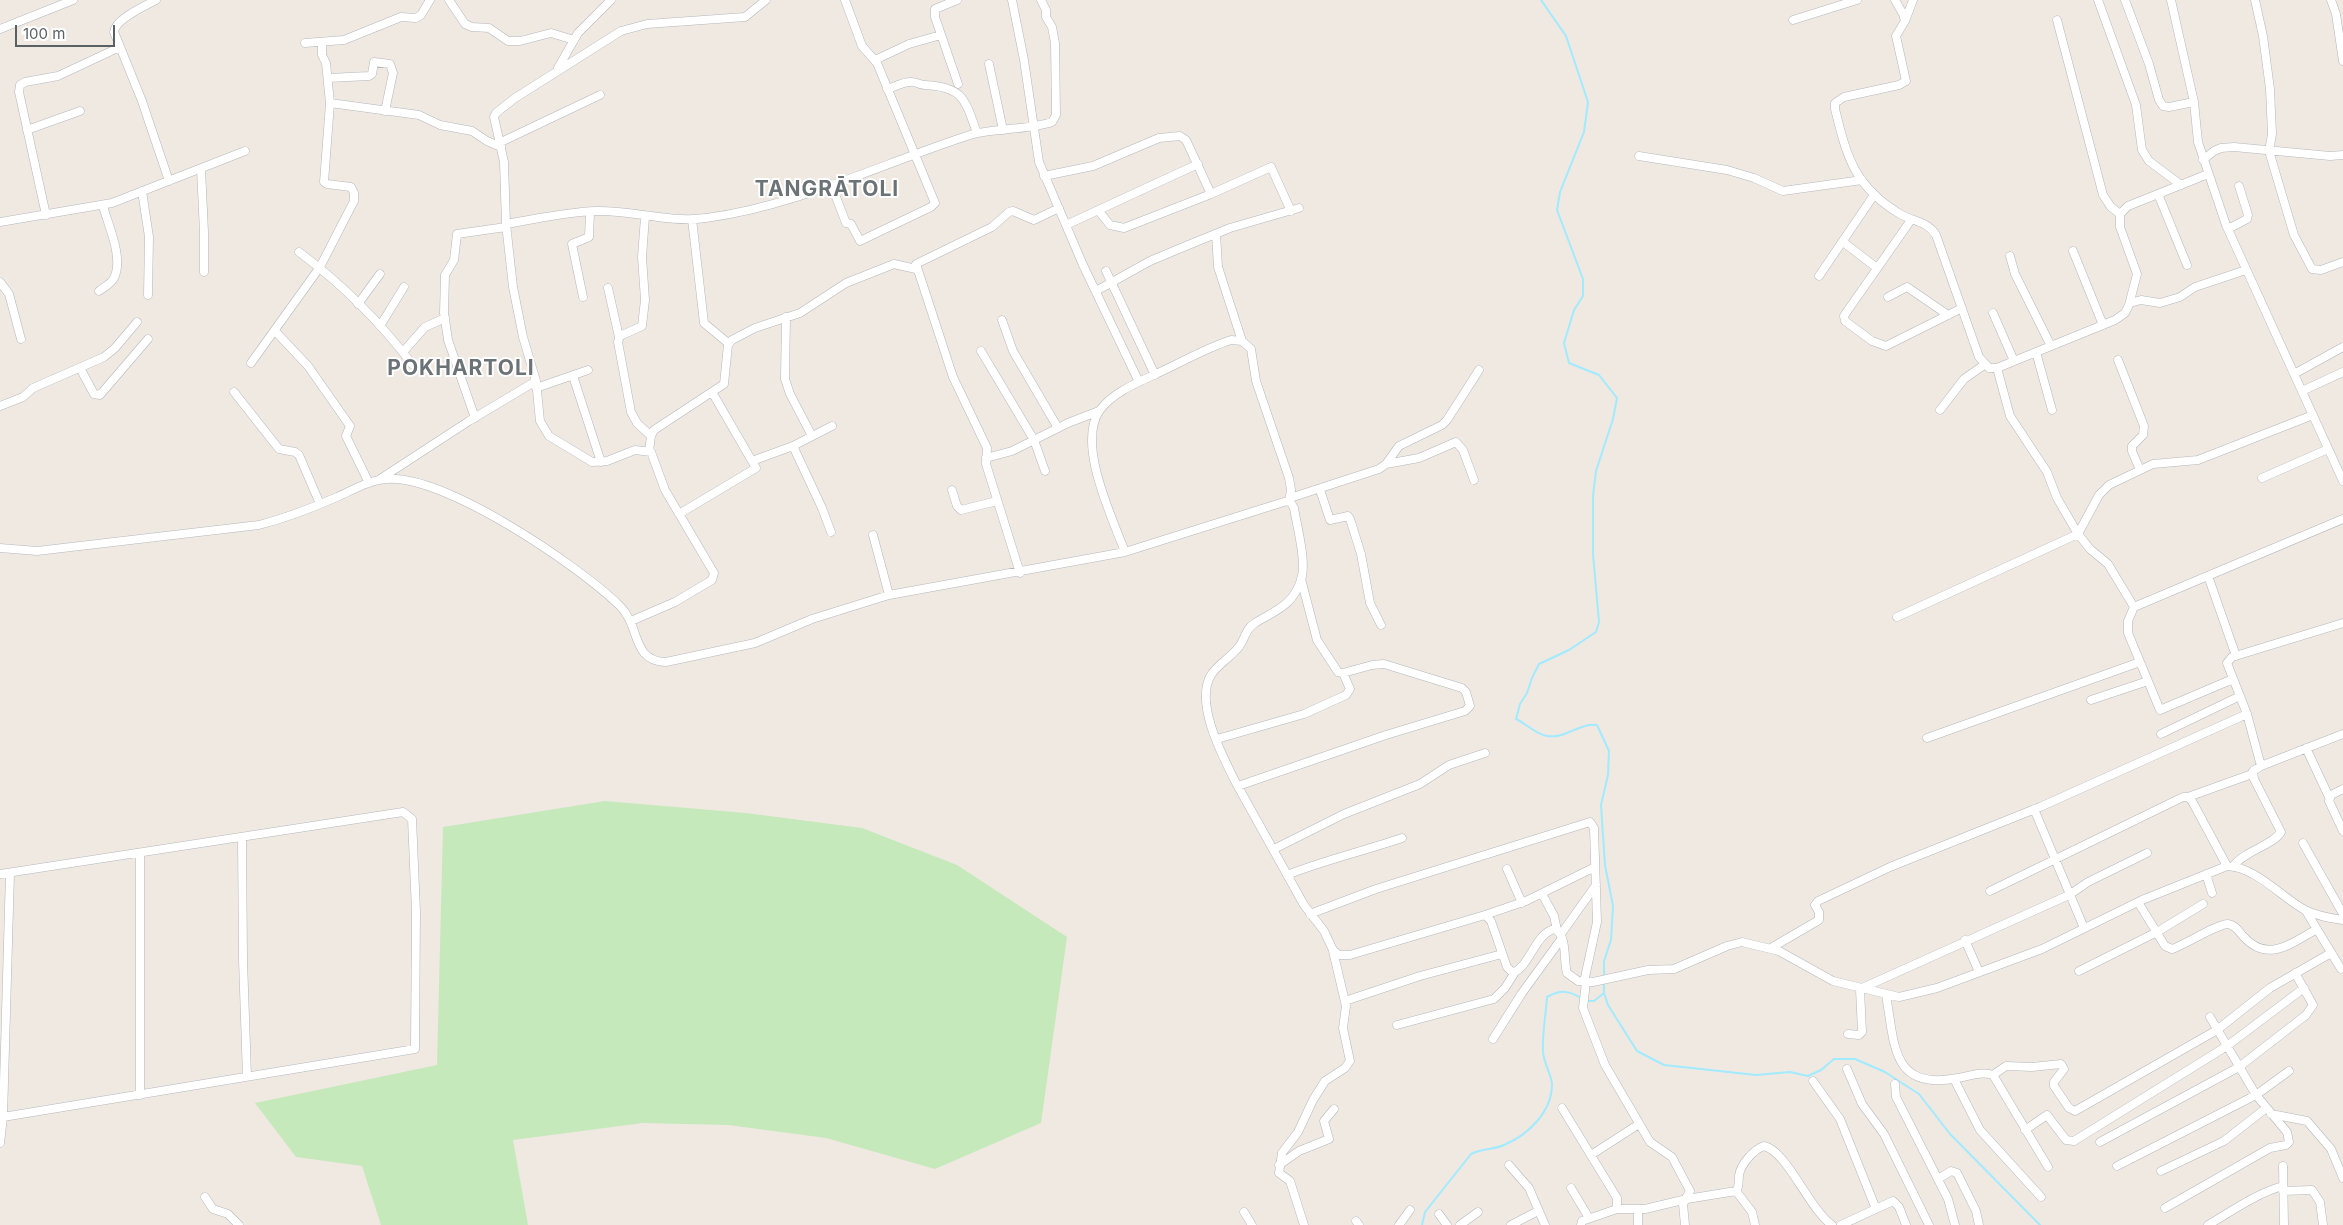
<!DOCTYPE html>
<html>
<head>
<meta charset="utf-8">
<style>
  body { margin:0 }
  #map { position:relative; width:2343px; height:1225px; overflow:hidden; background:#efe9e2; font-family:Inter,sans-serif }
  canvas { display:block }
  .scale { position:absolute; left:15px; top:25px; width:100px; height:22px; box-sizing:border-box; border:2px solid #5a6164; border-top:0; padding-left:6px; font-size:15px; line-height:18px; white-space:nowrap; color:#5a6164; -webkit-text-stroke:4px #fff; paint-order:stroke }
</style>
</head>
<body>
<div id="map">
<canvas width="2343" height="1225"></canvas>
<div class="scale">100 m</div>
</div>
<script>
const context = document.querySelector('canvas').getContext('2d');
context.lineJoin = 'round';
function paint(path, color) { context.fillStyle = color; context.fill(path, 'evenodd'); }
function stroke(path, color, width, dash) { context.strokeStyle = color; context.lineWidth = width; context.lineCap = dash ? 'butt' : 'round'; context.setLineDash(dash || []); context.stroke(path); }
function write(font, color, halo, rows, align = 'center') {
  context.font = font + ' Inter,sans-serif'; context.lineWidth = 4; context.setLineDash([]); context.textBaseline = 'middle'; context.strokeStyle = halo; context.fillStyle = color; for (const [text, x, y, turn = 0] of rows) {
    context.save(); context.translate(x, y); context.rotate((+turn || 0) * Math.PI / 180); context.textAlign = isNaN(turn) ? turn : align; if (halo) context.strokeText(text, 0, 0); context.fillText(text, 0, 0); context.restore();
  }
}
paint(new Path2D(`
  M605,801L746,813L862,828L957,865L1067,937L1041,1123L935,1169L826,1138L728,1125L643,1123L513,1140L528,1225H381L362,1166L296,1157L255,1103L437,1065L443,827Z`), '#c5e9bb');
stroke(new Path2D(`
  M1541,0L1566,36L1588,102L1584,132L1560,192L1557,210L1583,279V296L1574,310L1564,343L1569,363L1599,375L1617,398L1613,419L1596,471L1593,496V554L1599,622L1596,632L1569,650L1539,664L1532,678L1527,693L1520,704L1516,719C1525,723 1537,735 1547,736C1566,739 1578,723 1597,725L1609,751L1608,775L1601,805L1605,865L1613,906L1611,940L1604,961V978
  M1604,982V993L1608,1005L1637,1051L1664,1065L1756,1075L1790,1072L1808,1076L1821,1070L1834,1059H1855L1885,1072L1919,1094L1950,1134L2040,1225
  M1585,1001H1594L1604,993
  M1422,1225L1425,1212L1471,1154C1482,1148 1493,1150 1504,1145C1528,1135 1552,1112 1552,1084C1551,1073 1543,1062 1543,1051C1542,1033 1546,1015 1547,997C1560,990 1568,990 1581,998`), '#a1eaff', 2);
const street = new Path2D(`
  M156,0C145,6 115,19 114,32L142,101L169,181
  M449,0L465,24L472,27L489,28L508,41H520L551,33L574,40
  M957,0L935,9V17L958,84
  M1012,0L1024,60L1039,162L1083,265L1139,382
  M1895,0L1903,14L1905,21L1896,36L1906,81L1899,85L1844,97L1835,103V109C1847,158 1855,187 1900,214C1914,222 1927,221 1936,235L1979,357L1989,368H1997L2115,320L2125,313L2129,305L2137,274L2120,227V214L2128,206L2208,174
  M2098,0L2136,105L2142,150L2149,161L2181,185
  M2125,0L2149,64L2159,100L2163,106L2169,107L2194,102
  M2171,0L2194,102L2198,142L2226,225L2343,481
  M2255,0L2263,36L2270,89L2272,134L2269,151L2294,235L2312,269L2321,270L2343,262
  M2331,0L2336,14L2343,61
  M1793,20L1857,0
  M2057,20L2103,195L2111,207L2120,214
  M1905,21L1913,0
  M0,29L73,0
  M305,43L344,40L401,17L416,18L421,15L430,0
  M875,60L909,44L941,35
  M989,64L1003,130
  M558,68L578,33L611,0
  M328,78L369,76L372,74L374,62L390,64L393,73L385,111
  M887,89C894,87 903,82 910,82C915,81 920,85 925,85C964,87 965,100 977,133
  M330,103L419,115L440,125L472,131L487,141L501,147
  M27,130L80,111
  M499,143L600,95
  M1639,156L1727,170L1754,178L1783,191L1862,180
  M2203,160L2214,151L2221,148L2234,147L2330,156L2343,155
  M201,169L204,232V272
  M1044,176L1093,166L1159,138L1180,136L1186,140L1211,194
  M831,184L846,223L851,224L860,241L931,207L935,203L877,63L862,46L845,0
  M142,191L149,237L148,295
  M2158,194L2187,265
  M1098,210L1110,225L1124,228L1211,194L1271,167L1291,211
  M46,215L19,92L20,85L25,82L58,76L120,47
  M645,217L642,257L645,300L642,326L620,336L618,342L631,412L637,423L651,436
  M692,219L704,323L728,343
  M1911,220L1848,310L1844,316L1845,321L1872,341L1886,346L1962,308
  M0,222L112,203L245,151
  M506,224C536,219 566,212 596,211C633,210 667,223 706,218C797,206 883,163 970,135C997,127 1025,131 1052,122L1056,115L1055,43L1052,27L1046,17V10L1041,0
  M1066,225L1198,164
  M2228,229L2247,219L2248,215L2239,186
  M1216,234L1218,267L1242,341
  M1843,242L1877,268
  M2073,251L2103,325
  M299,252C342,284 380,322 412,364
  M2010,256L2015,274L2051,346
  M1106,271L1155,375
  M1819,276L1874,195
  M0,282L9,294L21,339
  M608,288L619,337
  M99,291C104,287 111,284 114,278C124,258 108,225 103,206
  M1096,291L1150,261L1181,248L1230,228L1299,208
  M583,297L572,244L589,237L590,212
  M1888,297L1907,287L1948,315
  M2130,303L2141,300L2160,303L2180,297L2195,287L2246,270
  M358,304L380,274
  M1993,313L2014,361
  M786,317L785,379L790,394L812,436
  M1002,320L1013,351L1058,428
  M380,326L404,287
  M275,331L308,366L350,426L346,436L369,483
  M981,351L1034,440L1045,471
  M403,352L425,327L445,318
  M2036,352L2052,410
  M2118,360L2144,426L2143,435L2132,446V451L2140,470
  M251,363L320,267L354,201V193L351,187L327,184L324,182L330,103L326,63L322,55V42
  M80,368L94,394L100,395L148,339
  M1997,368L2010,416L2047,472L2057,498L2078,534L2090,549L2108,564L2134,607
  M2294,374L2343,347
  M573,376L601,462
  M536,388L588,370
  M2302,391L2343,372
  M234,392L279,449L295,452L299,455L320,504
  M0,406L23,397L33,388L104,357L115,348L137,322
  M1940,410L1964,379L1984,365
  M475,418L448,340L444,313L445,275L454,260L457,234L506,227
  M793,446L822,508L831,532
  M649,451L651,436L654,430L724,384L728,345L732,340L755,328L800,313L846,283L894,264L916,269
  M986,458L1012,451L1068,423L1099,411
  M752,461L793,446L832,426
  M1386,464L1419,458L1456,442L1463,450L1474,480
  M2262,478L2328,449
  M380,479L469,421L536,381
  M952,490L957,506L961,510L997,501
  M1320,490L1330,520L1348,516L1350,519L1361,554L1370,603L1381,625
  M1290,498L1379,469L1386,464L1399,446L1442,425L1447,420L1479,370
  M679,514L756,468L712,392
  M873,535L889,595
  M0,548L37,551L259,525C286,518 312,508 337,497C353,490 369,480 387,479C445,475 578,565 620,606C641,627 631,661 666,662L755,643L812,619L889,595L1125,552L1287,501L1291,503L1294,508C1297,527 1307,562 1301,580C1293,606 1274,611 1255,623C1245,629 1245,640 1238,648C1230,658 1218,664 1211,675C1194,703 1223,757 1236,783L1304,905L1324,931L1333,950L1339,955H1350L1485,915L1491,921L1507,967L1513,973C1531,965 1535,933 1555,929C1568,937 1563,960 1567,973L1578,981L1593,982L1648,970L1674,969L1727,946L1742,942L1779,951L1833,981L1899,997L1937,988L2042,949L2142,900L2227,866C2256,867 2281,897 2305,910C2317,916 2330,918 2343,920
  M1125,552C1112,517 1076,443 1100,410C1113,392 1139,382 1158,373C1182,362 1206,348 1231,340L1242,341L1251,349L1256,381L1289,478L1291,490L1289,502
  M1020,573L986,464L987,448L953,377L916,264L992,227L1009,212L1013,211L1034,220L1059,208
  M2208,576L2236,656
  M1897,617L2078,534L2099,495L2109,485L2153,464L2198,460L2313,415
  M631,621L675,602L712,580L714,573L665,490L651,452L635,450L607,461L592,462L549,436L540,421L536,381L523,337L513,287L506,224L504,162L494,117L496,113L515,98L621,31L647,24L745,17L766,0
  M2233,679L2160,710L2128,633V621L2134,607L2343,519
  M2091,700L2148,681
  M2161,734L2240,696
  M1927,738L2140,662
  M1217,739L1304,714L1346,695L1350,689L1343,673
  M2306,748L2329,797
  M2261,766L2247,714L2227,663L2232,657L2343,623
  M1238,786L1386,735L1465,711L1470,706L1466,692L1462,688L1384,664L1372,665L1343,673L1338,672L1317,640L1301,579
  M2343,789L2331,795L2329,801L2343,831
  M2188,797L2252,774
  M2034,809L2084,928
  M242,838L243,960L247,1076
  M2303,843L2343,914
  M1274,849L1344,814L1420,784L1449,765L1485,753
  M2233,866C2246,850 2272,846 2281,832L2254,779L2253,771L2261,766L2343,734
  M1507,869L1522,903
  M0,874L403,812L412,819L416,912L415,1049L3,1117L0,1143
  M2206,874L2212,893
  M1287,875C1325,860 1364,851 1402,838
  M1990,891L2183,797H2188L2192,801L2227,866
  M1542,894L1554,916L1557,930
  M2138,902L2165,946L2172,949C2185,945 2217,924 2228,924C2235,925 2238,930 2242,935C2267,964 2290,944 2317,929
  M2306,911L2341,969
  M1310,914L1376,889L1590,822L1594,828L1597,922L1584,982
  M1485,915L1526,901L1595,867
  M1561,934L1596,885
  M1965,940L1979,972
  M1771,948L1819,920V912L1815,905L1818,901L1890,867L2040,807L2247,714
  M2079,971L2157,932L2203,904
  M1586,982L1583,1008L1605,1065L1650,1142L1672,1157L1690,1191L1683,1204L1685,1225
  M1886,995C1895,1045 1891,1091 1958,1078C1969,1076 1982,1071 1993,1075L2048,1167
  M1345,1001L1420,976L1502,954
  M1397,1025L1494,999L1505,988L1515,972
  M1848,1034L1859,1035L1862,1032L1860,989L2069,895L2088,882L2147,853
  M1493,1039L1522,993L1562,938
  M1847,1069L1862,1104L1884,1134L1929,1225
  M1993,1075L2006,1066L2032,1067L2061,1064L2064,1069L2054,1082V1086L2069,1108L2075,1111L2217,1030L2270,988L2331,953
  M1954,1079L1980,1130L2041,1197
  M1813,1081L1840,1119L1876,1209
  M1895,1084L1896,1097L1948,1199L1955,1225
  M140,1095V853
  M1562,1108L1617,1198V1209
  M2271,1114L2307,1121L2331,1149L2343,1178
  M3,1117L10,873
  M2025,1130L2047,1115L2066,1140L2074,1141L2227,1046L2304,988
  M2100,1142L2239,1067L2306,1015L2313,1005L2295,973
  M1591,1155L1639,1124
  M1279,1165L1299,1151L1329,1139L1324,1121L1334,1109
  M1509,1165L1529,1188L1545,1225
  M2117,1166L2256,1095L2289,1071
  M2283,1166L2284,1225
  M2161,1171L2224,1141L2265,1109
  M1938,1179L1951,1171L1957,1173L1976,1211L1979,1225
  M1571,1188L1589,1218
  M1736,1191L1752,1212L1755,1225
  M2283,1191L2312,1190L2320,1202L2323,1225
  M205,1197L213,1209L228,1214L239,1225
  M2165,1208L2270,1148L2286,1145L2289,1142L2287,1132L2256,1095L2210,1017
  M1244,1212L1252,1225
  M1439,1214L1447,1225
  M1356,1221L1359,1225
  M1304,1225L1290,1181L1279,1173L1282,1153L1298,1132L1313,1100L1325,1081L1345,1068L1350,1061L1343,1028L1346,1006L1333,951
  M1399,1225L1410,1210
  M1460,1225L1478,1212
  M1511,1225L1538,1211
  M1581,1225L1582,1221L1617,1209H1645L1687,1199L1736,1191C1740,1186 1738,1182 1739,1176C1740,1165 1754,1149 1764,1146C1787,1151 1809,1209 1832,1225
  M1638,1225V1210
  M1841,1225L1893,1201L1899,1207L1906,1225
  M2208,1225C2232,1211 2257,1193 2283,1186`);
stroke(street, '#b3b7bb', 9);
stroke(street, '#fff', 8);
context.letterSpacing = '1px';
write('bold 21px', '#6b7376', '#fff', [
  ["TANGRĀTOLI",827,190],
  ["POKHARTOLI",461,369]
]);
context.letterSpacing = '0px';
</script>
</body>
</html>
